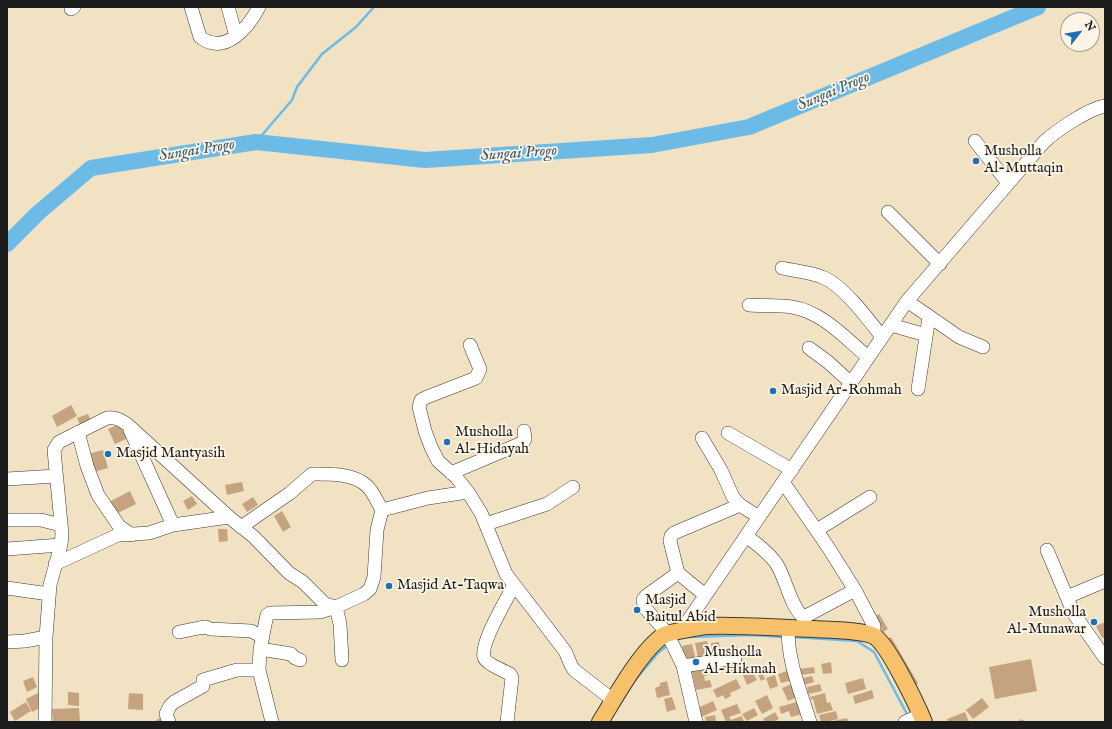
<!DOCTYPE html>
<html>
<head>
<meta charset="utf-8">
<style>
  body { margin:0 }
  #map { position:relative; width:1112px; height:729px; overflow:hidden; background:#f1e2c3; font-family:"IM FELL English",serif }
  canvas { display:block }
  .frame { position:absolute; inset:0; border:8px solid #1c1c1c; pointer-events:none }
  .north { position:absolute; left:1060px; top:12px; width:40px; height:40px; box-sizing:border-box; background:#fcf5e5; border:1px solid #a29e95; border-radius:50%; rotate:59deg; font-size:11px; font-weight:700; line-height:16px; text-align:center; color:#1c1c1c }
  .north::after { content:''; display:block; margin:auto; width:14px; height:18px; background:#1f6fb2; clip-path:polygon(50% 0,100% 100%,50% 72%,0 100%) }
</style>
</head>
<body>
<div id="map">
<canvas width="1112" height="729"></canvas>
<div class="frame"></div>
<div class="north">N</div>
</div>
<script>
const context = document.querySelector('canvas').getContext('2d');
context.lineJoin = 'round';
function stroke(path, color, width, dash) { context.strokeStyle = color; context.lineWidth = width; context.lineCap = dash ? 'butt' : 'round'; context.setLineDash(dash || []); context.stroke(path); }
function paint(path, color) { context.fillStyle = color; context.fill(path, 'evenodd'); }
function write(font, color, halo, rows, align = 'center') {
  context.font = font + ' "IM FELL English",serif'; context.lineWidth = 3.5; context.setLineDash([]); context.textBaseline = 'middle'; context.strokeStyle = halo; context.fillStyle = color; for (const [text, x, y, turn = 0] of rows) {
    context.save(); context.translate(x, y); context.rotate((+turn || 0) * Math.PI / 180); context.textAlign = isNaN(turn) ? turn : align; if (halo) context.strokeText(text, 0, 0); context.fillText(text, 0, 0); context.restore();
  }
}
stroke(new Path2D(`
  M256,142L292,100L297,87L322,54L356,27L374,7
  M689,637L751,635L784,637
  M793,637L857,641L874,652L908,716
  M635,680L658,653L668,645`), '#6cbbe7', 2.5);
stroke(new Path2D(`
  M7,244L38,213L91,168L256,142L425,160L652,145L749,127L1038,7`), '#6cbbe7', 16);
paint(new Path2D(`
  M71,405L77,416L57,427L52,416Z
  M88,414L92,423L81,427L77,418Z
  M122,423L128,438L115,444L108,429Z
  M103,450L108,468L93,472L88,454Z
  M242,482L244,491L227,495L225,485Z
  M130,491L136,504L116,514L109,502Z
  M192,496L197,504L188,510L183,501Z
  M253,497L258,505L247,512L242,504Z
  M282,511L291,527L283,532L274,516Z
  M218,529H227L228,541L219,542Z
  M879,614L888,629L883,632L874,617Z
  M1105,622V637L1102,638L1096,626Z
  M891,637L918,683L910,688L883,641Z
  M707,641L709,648L704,649L706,657L698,658L695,643Z
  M719,642L720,649L737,646L738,654L709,658L708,652L712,651L711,643Z
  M692,644L696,660L686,662L682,646Z
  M742,658L744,669L724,673L722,662Z
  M1031,659L1037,691L995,699L989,667Z
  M831,662L832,673L823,674L821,664Z
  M716,663L718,673L704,676L705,681L710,680L712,687L696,690L691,668Z
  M759,666L765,679L761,681L755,668Z
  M775,667L776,672L769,674L768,669Z
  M814,667L815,673L800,675L799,669Z
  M790,670L793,680L781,683L778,674Z
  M752,671L757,680L747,685L743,675Z
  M775,675L778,686L770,689L766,678Z
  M812,676L814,682L801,686L799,679Z
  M33,677L37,687L27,692L23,681Z
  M863,678L866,689L848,694L845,683Z
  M736,679L741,688L730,693L731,696L725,699L723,695L717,698L713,690Z
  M667,681L670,695L657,698L655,688L660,686V683Z
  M794,683L799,696L788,701L782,688Z
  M820,684L822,691L808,694L807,687Z
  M872,690L874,698L855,704L853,696Z
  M68,692L79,693V706L68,705Z
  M38,693L44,706L32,712L26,699Z
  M129,693L143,694V710L128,709Z
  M825,693L827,703L830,702L833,710L817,714L813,699L811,700L810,697Z
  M767,695L773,708L762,714L755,701Z
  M672,697L676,709L667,712L664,699Z
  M982,698L989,707L973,719L966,710Z
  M713,701L717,710L701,717L698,708Z
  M800,701L806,713L791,717L789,711L781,714L779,707Z
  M26,702L31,711L15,721L10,712Z
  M737,704L741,713L729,717L731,720L742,716L744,722H726L721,710Z
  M79,708L80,722H53L52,709Z
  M754,708L758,715L747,721L742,714Z
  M836,711L838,719L826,722H821L819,715Z
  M775,712L779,719L773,722H765L763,719Z
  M965,712L969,722H948L947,719Z
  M715,715L716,722H706L705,717Z
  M159,718L162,722H154Z
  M847,718L848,722H833V721Z
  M1020,719L1028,722H1019Z`), '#c6a37f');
const minor = new Path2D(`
  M191,7L200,37C225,56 248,28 259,7
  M228,7L236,36
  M71,9L74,7
  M975,141L1008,183
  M888,212L940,264
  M782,268C795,271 810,272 822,277C842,284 869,320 882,337
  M907,301L1044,142C1057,130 1088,109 1105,106
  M749,305C763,306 778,305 792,307C823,312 846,339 868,357
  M891,325L926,335
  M470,345L480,369L476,378L427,397L421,400L419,407L425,431L431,447L438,461L456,477L468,492L481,513L506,574L565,651L571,665L574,670L613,700
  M809,348L828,362L851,383
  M918,389L929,317
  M130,430L173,525
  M78,432L87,466L98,495L119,526L132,535
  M728,433L792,470
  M702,438L721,470L733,497L740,505L759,517
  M451,473L522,443L525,439L524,431
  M7,479L56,476
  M783,482L828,547L855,590L874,626V637
  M382,510L428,498L468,492
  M7,520H41L61,525
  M486,524L547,504L573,487
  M817,530L870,497
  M746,536C757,544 768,552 776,563C786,578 789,603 802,616H806L855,590
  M7,549L61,545
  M1047,550L1074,614L1105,658
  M55,564L118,535L149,533L173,525L229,517
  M678,573L646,596L643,600L645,608L667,633L683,666L696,722
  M7,588L49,594
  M705,595L678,573L670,541L671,536L674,533L740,505
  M1067,597L1105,581
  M788,628C788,664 800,689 810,722
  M681,631L907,301L959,337L983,347
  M179,632L199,628L206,627L210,629L251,631L263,637
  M7,642L25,641L46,637
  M260,649L291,654L295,658L300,660
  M683,666L735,658
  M45,722L46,637L50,585L61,545L62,534L54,450L59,442L107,418C116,417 121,420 128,425L229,517L254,537L289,573L303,582L325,604L336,607L364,594L370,589L374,577L377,530L382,510C377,502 373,491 367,486C353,473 329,474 312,474L290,493L241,527
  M169,722L166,714L170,706L174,702L203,686V680L237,670H259
  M272,722L259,670L260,649L267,615L270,613L320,612L336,607L340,624L342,660
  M507,722L512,678L510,674C504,671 485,663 484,657C480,643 507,599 514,585
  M905,722L921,715`);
const major = new Path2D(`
  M600,722C615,698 641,650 664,635C667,633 703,626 708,626C743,625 779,628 814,629C828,630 862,630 874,636C888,644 917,705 924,722`);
stroke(minor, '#3c3a35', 14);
stroke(major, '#3c3a35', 18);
stroke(minor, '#fff', 13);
stroke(major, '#f7c06b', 16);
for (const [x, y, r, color] of [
  [976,161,4,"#1f6fb2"],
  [773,391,4,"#1f6fb2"],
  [447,442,4,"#1f6fb2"],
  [108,454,4,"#1f6fb2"],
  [389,586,4,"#1f6fb2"],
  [637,610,4,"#1f6fb2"],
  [1094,622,4,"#1f6fb2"],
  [696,662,4,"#1f6fb2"]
]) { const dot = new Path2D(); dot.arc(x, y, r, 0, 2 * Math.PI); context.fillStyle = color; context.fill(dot); stroke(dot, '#fcf5e5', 1.5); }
write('15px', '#1c1c1c', '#fcf5e5', [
  ["Musholla",984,152],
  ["Al-Muttaqin",984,169],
  ["Masjid Ar-Rohmah",781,391],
  ["Musholla",455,433],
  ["Al-Hidayah",455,450],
  ["Masjid Mantyasih",116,454],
  ["Masjid At-Taqwa",397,586],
  ["Masjid",645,601],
  ["Baitul Abid",645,618],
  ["Musholla",1086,613,"right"],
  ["Al-Munawar",1086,630,"right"],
  ["Musholla",704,653],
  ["Al-Hikmah",704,670]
], 'left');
write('italic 16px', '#3c5c6d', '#fcf5e5', [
  ["Sungai Progo",834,92,-23],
  ["Sungai Progo",197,151,-9],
  ["Sungai Progo",519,154,-4]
]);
</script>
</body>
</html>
